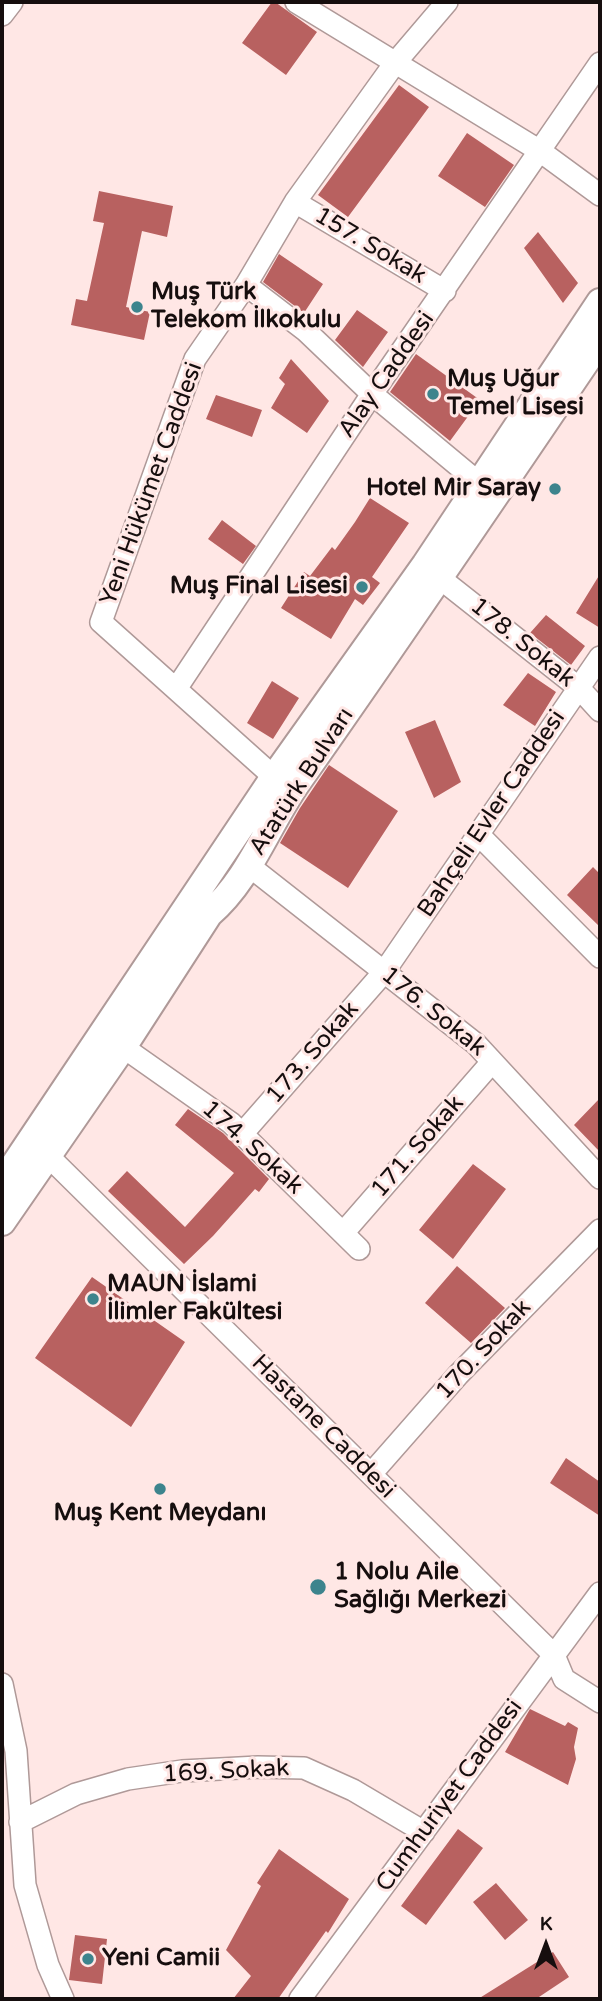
<!DOCTYPE html>
<html>
<head>
<meta charset="utf-8">
<style>
  body { margin:0 }
  #map { position:relative; width:602px; height:2001px; overflow:hidden; background:#ffe7e5; font-family:"Varela Round",sans-serif }
  canvas { display:block }
  .frame { position:absolute; inset:0; border:4px solid #160e0e; pointer-events:none }
  .north { position:absolute; left:511px; top:1910px; width:70px; height:70px; -webkit-text-stroke:5px #ffe7e5; paint-order:stroke; rotate:0deg; font-size:19px; font-weight:700; line-height:28px; text-align:center; color:#160e0e }
  .north::after { content:''; display:block; margin:auto; width:24px; height:32px; background:#160e0e; clip-path:polygon(50% 0,100% 100%,50% 72%,0 100%) }
</style>
</head>
<body>
<div id="map">
<canvas width="602" height="2001"></canvas>
<div class="frame"></div>
<div class="north">K</div>
</div>
<script>
const context = document.querySelector('canvas').getContext('2d');
context.lineJoin = 'round';
function paint(path, color) { context.fillStyle = color; context.fill(path, 'evenodd'); }
function stroke(path, color, width, dash) { context.strokeStyle = color; context.lineWidth = width; context.lineCap = dash ? 'butt' : 'round'; context.setLineDash(dash || []); context.stroke(path); }
function write(font, color, halo, rows, align = 'center') {
  context.font = font + ' "Varela Round",sans-serif'; context.lineWidth = 6; context.setLineDash([]); context.textBaseline = 'middle'; context.strokeStyle = halo; context.fillStyle = color; for (const [text, x, y, turn = 0] of rows) {
    context.save(); context.translate(x, y); context.rotate((+turn || 0) * Math.PI / 180); context.textAlign = isNaN(turn) ? turn : align; if (halo) context.strokeText(text, 0, 0); context.fillText(text, 0, 0); context.restore();
  }
}
paint(new Path2D(`
  M272,2H275L317,32L286,75L242,43Z
  M399,85L429,107L348,217L318,195Z
  M467,133L514,165L485,207L438,176Z
  M99,191L173,206L167,237L142,231L126,307L150,312L144,340L71,325L76,299L87,301L104,223L93,221Z
  M538,232L578,283L563,303L524,248Z
  M279,254L323,284L304,313L263,282Z
  M357,310L388,332L363,367L335,340Z
  M416,354L480,400L450,441L390,392Z
  M291,359L329,401L307,433L271,408L285,384L279,378Z
  M216,395L262,410L252,437L206,419Z
  M370,498L409,523L372,577L380,583L363,605L355,599L331,639L281,608L304,572L310,576L332,547L335,550L355,522Z
  M222,520L256,546L243,564L208,539Z
  M600,574V628L576,613Z
  M546,615L585,646L571,665L530,633Z
  M528,673L556,692L535,726L503,705Z
  M272,681L299,698L273,739L247,723Z
  M435,720L461,782L434,798L405,732Z
  M329,765L398,811L348,888L280,843L300,808Z
  M593,867L600,874V927L567,895Z
  M600,1098V1152L574,1125Z
  M188,1109L223,1133L269,1179L259,1192L255,1189L213,1236L184,1264L108,1191L127,1171L185,1227L234,1173L175,1125Z
  M473,1164L506,1189L453,1259L419,1230Z
  M457,1266L505,1308L471,1343L425,1303Z
  M92,1277L185,1342L131,1427L35,1358Z
  M566,1458L600,1482V1516L550,1483Z
  M530,1709L565,1726L568,1722L578,1728L574,1747L576,1759L568,1785L505,1752Z
  M458,1829L483,1848L426,1925L401,1906Z
  M279,1849L349,1899L328,1933L326,1931L278,1999H233L251,1976L226,1950L261,1886L257,1883Z
  M496,1883L528,1920L505,1940L473,1902Z
  M75,1935L107,1939L102,1984L69,1980Z
  M553,1952L569,1977L536,1999H478Z`), '#b86160');
const minor = new Path2D(`
  M296,2L540,151L600,195
  M2,15L12,2
  M295,202L445,291
  M246,285L306,331L372,394L479,483
  M441,579L579,688L600,711
  M176,689L372,394L600,63
  M286,783L274,777L101,622L195,359L246,285L295,202L395,63L447,2
  M478,834L600,957
  M248,865L476,1044L600,1178
  M111,1037L123,1047L231,1123L359,1249
  M242,1134L384,972L600,657
  M38,1146L554,1655L564,1679L600,1702
  M343,1233L492,1062
  M371,1474L458,1375L600,1230
  M2,1684L16,1751L25,1885L48,1965L63,1999
  M20,1822L76,1794L128,1779L182,1771L258,1767L304,1768L353,1790L424,1832
  M300,1999L600,1593`);
const major = new Path2D(`
  M2,1183L274,777L425,565L600,302
  M2,1222L123,1047L209,914C249,880 267,826 297,783C400,637 500,489 600,341`);
stroke(minor, '#af9998', 24);
stroke(major, '#af9998', 30);
stroke(minor, '#fff', 21);
stroke(major, '#fff', 26);
for (const [x, y, r, color] of [
  [137,307,7,"#3d848d"],
  [433,394,7,"#3d848d"],
  [555,489,7,"#3d848d"],
  [362,587,7,"#3d848d"],
  [93,1299,7,"#3d848d"],
  [160,1489,7,"#3d848d"],
  [318,1587,9,"#3d848d"],
  [88,1959,7,"#3d848d"]
]) { const dot = new Path2D(); dot.arc(x, y, r, 0, 2 * Math.PI); context.fillStyle = color; context.fill(dot); stroke(dot, '#ffe7e5', 2.5); }
write('24px', '#160e0e', '#ffe7e5', [
  ["157. Sokak",370,246,31],
  ["Alay Caddesi",387,375,-55],
  ["Yeni Hükümet Caddesi",152,484,-70],
  ["178. Sokak",522,643,39],
  ["Atatürk Bulvarı",302,782,-57],
  ["Bahçeli Evler Caddesi",492,814,-56],
  ["176. Sokak",433,1012,39],
  ["173. Sokak",313,1053,-49],
  ["171. Sokak",418,1147,-49],
  ["174. Sokak",252,1148,42],
  ["170. Sokak",484,1350,-47],
  ["Hastane Caddesi",323,1427,45],
  ["169. Sokak",226,1772,-3],
  ["Cumhuriyet Caddesi",450,1796,-54]
]);
write('bold 24px', '#160e0e', '#ffe7e5', [
  ["Muş Türk",151,293],
  ["Telekom İlkokulu",151,321],
  ["Muş Uğur",447,380],
  ["Temel Lisesi",447,408],
  ["Hotel Mir Saray",541,489,"right"],
  ["Muş Final Lisesi",348,587,"right"],
  ["MAUN İslami",107,1285],
  ["İlimler Fakültesi",107,1313],
  ["Muş Kent Meydanı",160,1514,"center"],
  ["1 Nolu Aile",334,1573],
  ["Sağlığı Merkezi",334,1601],
  ["Yeni Camii",102,1959]
], 'left');
</script>
</body>
</html>
